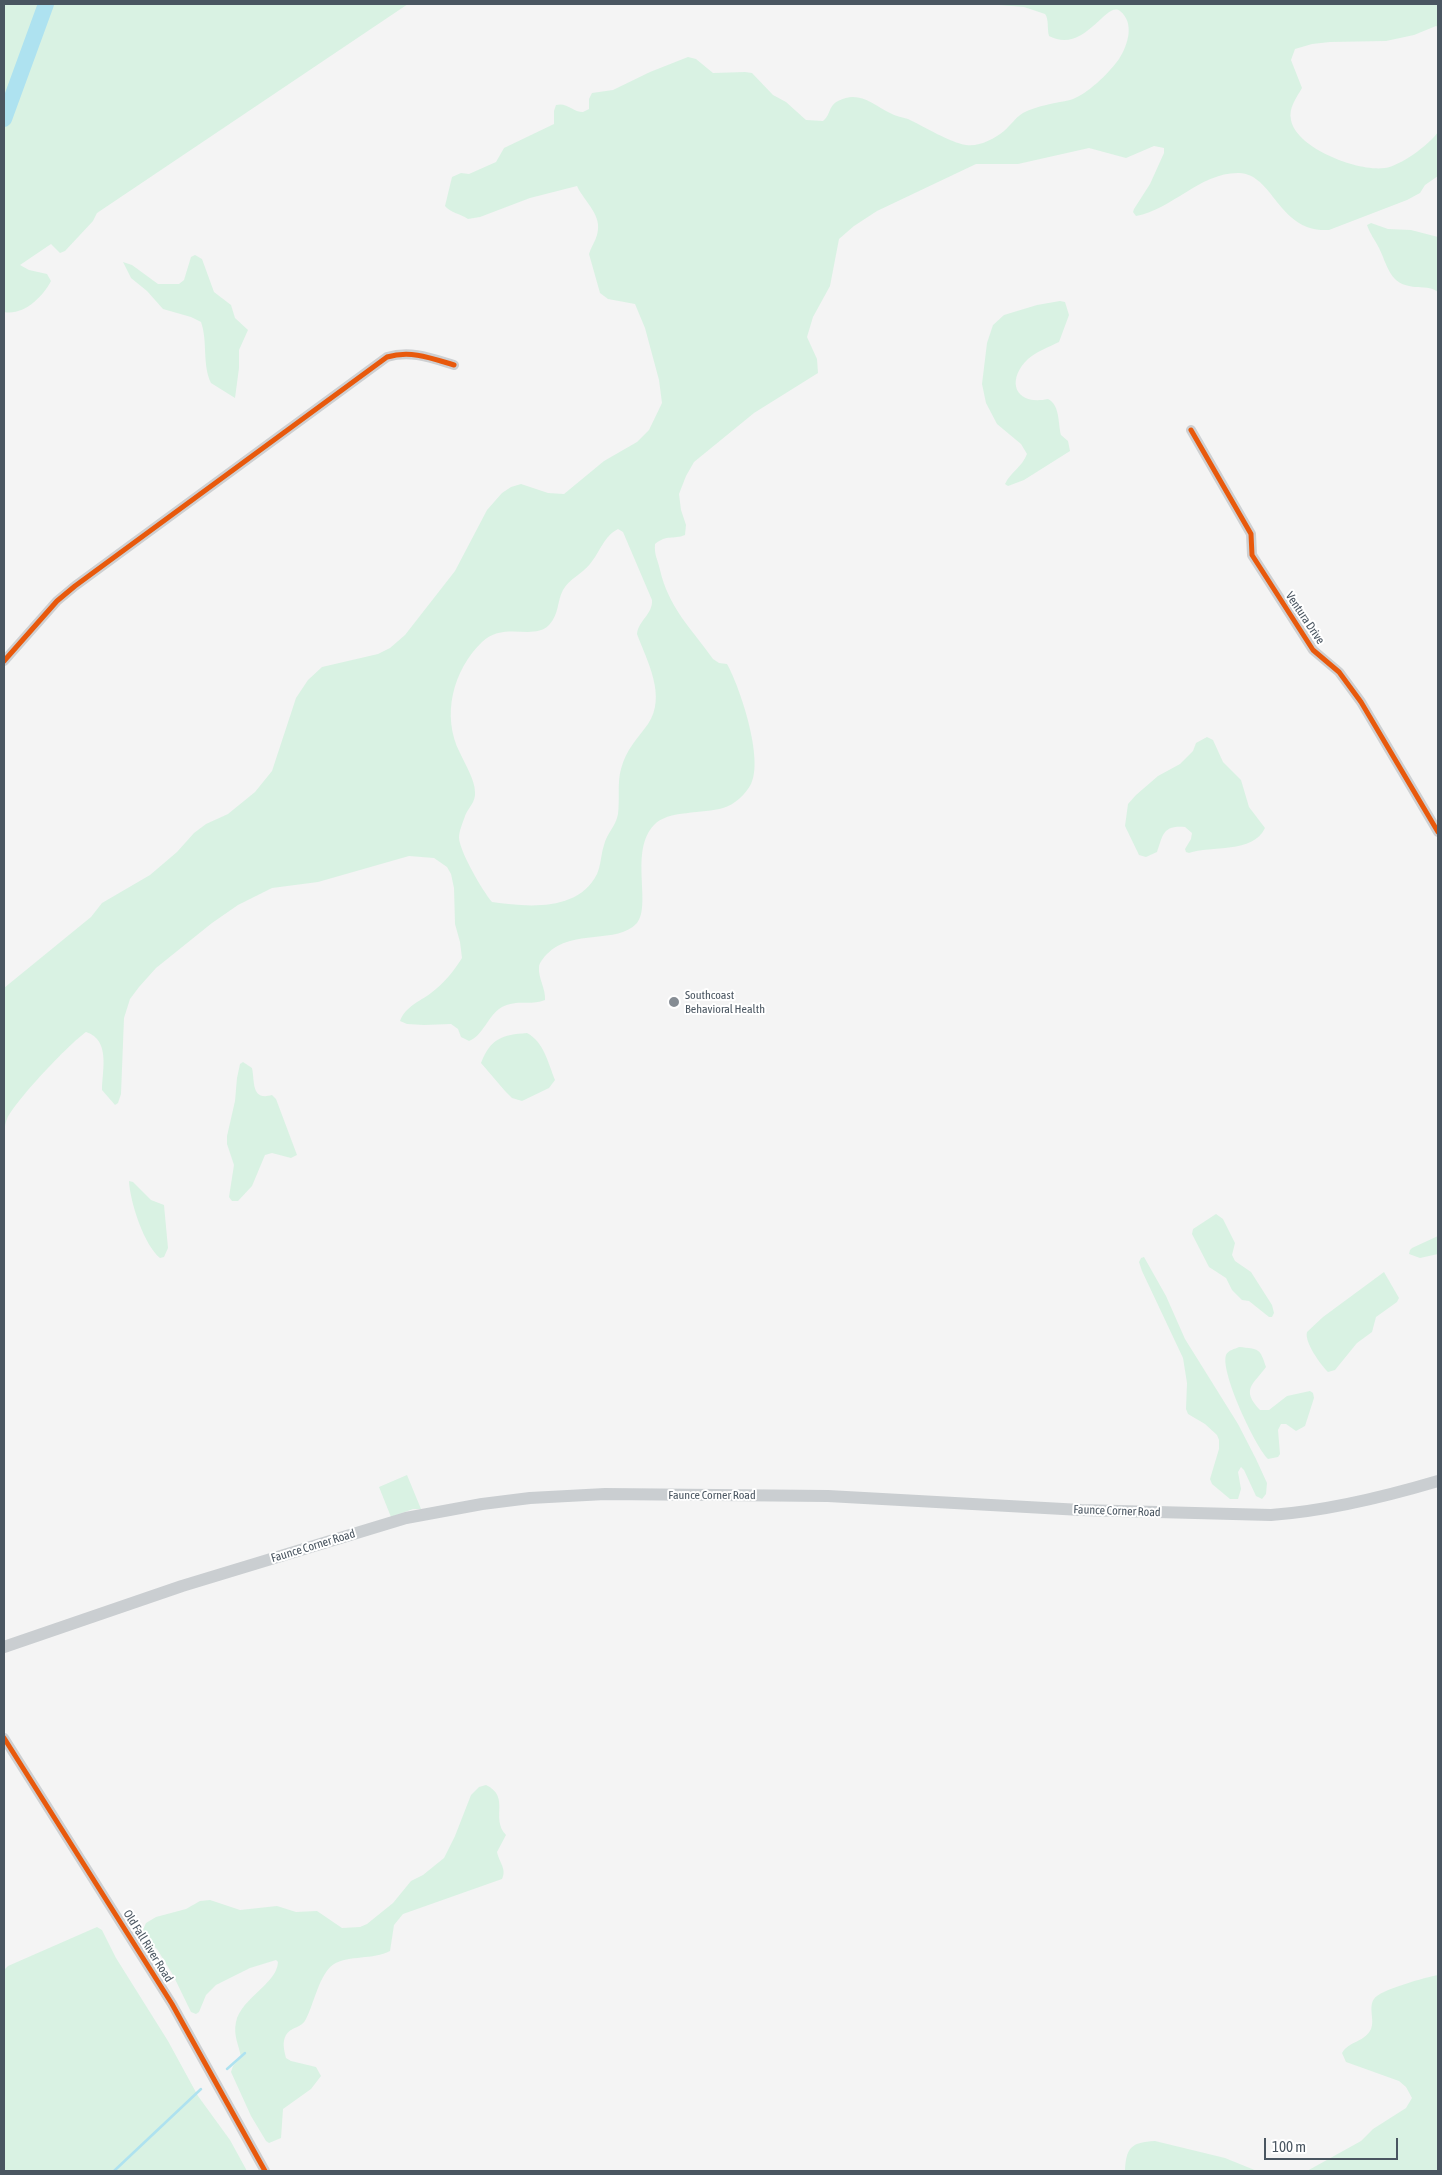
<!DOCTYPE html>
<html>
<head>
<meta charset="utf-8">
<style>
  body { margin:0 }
  #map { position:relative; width:1442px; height:2175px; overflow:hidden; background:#f4f4f4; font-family:"Asap Condensed",sans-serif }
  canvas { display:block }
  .frame { position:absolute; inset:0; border:5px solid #4a5661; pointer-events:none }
  .scale { position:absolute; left:1264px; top:2138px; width:134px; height:22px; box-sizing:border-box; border:2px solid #4a5661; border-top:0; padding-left:6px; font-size:15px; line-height:18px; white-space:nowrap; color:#4a5661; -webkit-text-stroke:4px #fff; paint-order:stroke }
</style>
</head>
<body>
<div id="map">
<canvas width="1442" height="2175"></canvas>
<div class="frame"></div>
<div class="scale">100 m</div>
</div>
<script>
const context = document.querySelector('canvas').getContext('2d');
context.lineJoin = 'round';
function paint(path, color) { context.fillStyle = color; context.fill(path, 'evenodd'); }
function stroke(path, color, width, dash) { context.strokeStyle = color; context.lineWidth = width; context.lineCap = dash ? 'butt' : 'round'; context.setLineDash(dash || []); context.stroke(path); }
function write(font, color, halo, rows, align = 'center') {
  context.font = font + ' "Asap Condensed",sans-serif'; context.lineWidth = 4; context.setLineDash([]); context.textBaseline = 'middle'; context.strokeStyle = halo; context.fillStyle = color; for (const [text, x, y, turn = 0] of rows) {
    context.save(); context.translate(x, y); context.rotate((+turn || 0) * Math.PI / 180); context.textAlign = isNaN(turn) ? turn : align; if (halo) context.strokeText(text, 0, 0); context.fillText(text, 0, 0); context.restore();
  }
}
paint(new Path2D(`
  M4,4H408L97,213L93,221L65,251L60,253L51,244L20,265L29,270L47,274L51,281C43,297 23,316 4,312Z
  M986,4H1438V27L1436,26L1414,35L1386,41L1330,42L1312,44L1295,49L1291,60L1302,88C1297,97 1288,108 1291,120C1296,148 1358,172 1385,168C1400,166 1429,145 1438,132V176L1425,185L1420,193L1407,200L1329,230C1278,233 1274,174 1239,173C1201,172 1173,209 1136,216L1133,212L1134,209L1150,184L1164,153V148L1154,146L1126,158L1089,148L1018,164H976L877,211L854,226L839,239L830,286L813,317L807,337L817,359L818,373L754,413L694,462L686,476L679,494L681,510L686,525L685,535C673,540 667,534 655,544C654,555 658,560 660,570C669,608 691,628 713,659L719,663L727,664C740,687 764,759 751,784C746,794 734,805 723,808C704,814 667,810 654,825C629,851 652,905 637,923C617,945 573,928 547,954C544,957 539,963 539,967C538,978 546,989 545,1000C531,1006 517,999 502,1007C487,1016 484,1035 469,1041L461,1037L458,1029L451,1024L424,1025L407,1024L400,1021C406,1006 419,1002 431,993C444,983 454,971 462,958L460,942L455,924L454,888L451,874L447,867L434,858L409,856L318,882L272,888L238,905L212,923L156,968L139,987L130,999L124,1018L121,1094L118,1103L115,1105L102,1090C102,1071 111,1040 86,1032C68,1045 16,1100 7,1119C4,1125 5,1135 4,1142V988L91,917L102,903L150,875L177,852L194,833L206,824L228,814L255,792L272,771L296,698L308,680L322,667L378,654L390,648L405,635L455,571L487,510L502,493L511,487L521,484L548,493L564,494L604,461L637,442L649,430L662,403L659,380L645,328L635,304L608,299L600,293L589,254C591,247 595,242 597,235C603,215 585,203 577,186L530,198L480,217L468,219C461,214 449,212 445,206L452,177L461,173L469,174L496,162L504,148L554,124V111L556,105C567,102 573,112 583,112L589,109V99L592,93L613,90L650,72L688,57L696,59L713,73L745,72L752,73L773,95L786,102L806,120L823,121C831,115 828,106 838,101C859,90 872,104 890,113C895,116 902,117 908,119C923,126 951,143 966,145C979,147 994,139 1004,131C1011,125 1015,118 1023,113C1036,106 1056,103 1070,100C1086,96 1110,72 1119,59C1128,45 1135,23 1120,11C1106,0 1085,55 1049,36C1047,29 1049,19 1045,14L1024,7ZM618,529L623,532L652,600C653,614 638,621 637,634C647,661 667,696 648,724C637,739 626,750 621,769C617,783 620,799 618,814C616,826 607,833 604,845C601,854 601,865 597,874C578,912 527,907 492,902C482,890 460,852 459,838C459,831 463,822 465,816C468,808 476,802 475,792C475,780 465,764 460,753C441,716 453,670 482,642C504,621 534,641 549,625C559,615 557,601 563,590C569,579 582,574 590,564C600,552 604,536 618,529Z
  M1371,223L1388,229L1411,230L1438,237V292C1428,285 1420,289 1409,286C1389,282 1387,264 1379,248C1375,240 1370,234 1367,225Z
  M195,255L202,259L214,292L231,305L235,318L248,330L239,350V368L235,398L211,383C202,364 208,342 201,322L191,317L163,309L147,291L131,278L123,262L132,265L158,284H179L184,280L191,257Z
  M1060,301L1065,302L1069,315L1059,342C1049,347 1037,351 1028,359C1006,380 1014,406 1048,399C1060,405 1058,423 1061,435L1068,441L1070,451L1024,480L1008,486L1005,484C1010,473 1022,467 1027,454L1021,444L997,424L986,403L982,384L987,343L993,325L1004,315L1037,305Z
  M1207,737L1213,740L1223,762L1241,780L1249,807L1265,828C1253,854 1211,845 1189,853L1186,852L1185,849L1191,839L1192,833L1185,827C1162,825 1163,836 1157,852L1146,857L1139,855L1125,826L1128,804L1136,795L1158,776L1180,764L1193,751L1196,743Z
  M527,1033C544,1042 548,1063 555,1080L549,1088L522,1101L512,1098L505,1091L481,1063C491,1038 502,1035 527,1033Z
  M243,1062L252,1068C255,1082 251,1101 272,1095L276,1099L297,1155L291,1158L272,1153L265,1155L252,1186L238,1201H232L229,1197L234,1165L227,1144V1136L235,1101L237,1078L240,1064Z
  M129,1181L133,1182L151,1200L164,1205L168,1248L164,1257L160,1258C144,1245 130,1202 129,1181Z
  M1216,1214L1223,1219L1235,1243L1232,1255L1235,1261L1251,1272L1272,1305L1274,1313L1272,1317H1269L1249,1301L1242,1300L1232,1290L1226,1278L1209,1267L1192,1234L1193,1229Z
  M1438,1236V1254L1420,1258L1409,1254L1410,1250L1412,1248Z
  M1144,1257L1166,1296L1185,1339L1238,1424L1256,1459L1267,1483L1266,1494L1262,1499L1256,1496L1244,1470L1241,1467L1238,1472L1241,1489L1238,1499H1230L1212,1484L1210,1479L1219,1449V1440L1217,1435L1205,1424L1188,1414L1186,1409L1187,1383L1183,1358L1142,1271L1139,1262L1141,1258Z
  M1384,1272L1399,1298L1397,1302L1376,1317L1372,1332L1357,1343L1335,1370L1328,1372C1321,1365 1304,1342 1307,1332L1323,1317Z
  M1239,1347C1259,1349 1260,1348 1266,1367C1254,1384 1240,1389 1260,1410H1269L1287,1396L1310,1391L1313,1393L1314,1398L1305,1426L1296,1431L1286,1424H1281L1278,1430L1280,1454L1278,1457L1268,1459C1255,1446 1220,1372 1226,1355C1228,1350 1235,1349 1239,1347Z
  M407,1475L421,1509H413L391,1517L379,1487Z
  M486,1785C511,1797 490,1818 506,1835L497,1852C499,1862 507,1869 502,1879L403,1914L394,1925L390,1951C373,1960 349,1955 334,1964C319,1974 314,2004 306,2019C302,2028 290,2027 286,2035C282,2042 284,2050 286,2058L291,2061L316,2067L321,2076L311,2089L283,2109L281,2138L269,2143L266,2141L251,2116L231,2072L233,2066L241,2057C239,2045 233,2036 236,2022C241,1998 277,1984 278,1962L276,1960L250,1968L216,1985L206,1995L199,2012L196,2014L191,2012L173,1975L157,1949L146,1939L142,1932L146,1923L156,1917L186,1909L200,1901L210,1900L240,1910L277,1906L296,1912L317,1911L342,1928L360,1927L367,1924L393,1903L411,1881L423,1875L444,1858L455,1836L471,1795L479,1787Z
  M97,1927L102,1930L116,1958L168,2041L198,2096L230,2140L247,2171H4V1970L8,1966Z
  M1438,1975V2171H1307L1361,2141L1373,2129L1406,2108L1412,2098L1406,2087L1399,2081L1346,2062L1342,2053C1349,2041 1365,2042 1371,2029C1375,2020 1368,2007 1374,1999C1379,1990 1427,1977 1438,1975Z
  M1155,2141L1225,2158L1257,2171H1125C1126,2148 1131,2142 1155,2141Z`), '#d9f2e3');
stroke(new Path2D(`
  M227,2069L245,2053
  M114,2171L201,2089`), '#aee2f0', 2.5);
stroke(new Path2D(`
  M4,119L46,4`), '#aee2f0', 16);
stroke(new Path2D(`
  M1191,430L1251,534L1252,555L1313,650L1339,672L1361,702L1438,832
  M4,661L57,601L75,586L387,357C411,350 431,358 454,365
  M4,1738L172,2004L265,2171`), '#ced0d2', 10);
stroke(new Path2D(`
  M4,1647L182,1586L406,1518L482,1504L530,1498L605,1494L828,1496L1081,1510L1271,1515C1327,1511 1384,1497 1438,1481`), '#caced1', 12);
stroke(new Path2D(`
  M1191,430L1251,534L1252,555L1313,650L1339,672L1361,702L1438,832
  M4,661L57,601L75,586L387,357C411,350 431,358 454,365
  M4,1738L172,2004L265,2171`), '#e8590c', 5);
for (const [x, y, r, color] of [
  [674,1002,6,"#868d94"]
]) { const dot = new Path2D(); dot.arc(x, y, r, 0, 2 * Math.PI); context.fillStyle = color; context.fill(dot); stroke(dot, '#fff', 2); }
write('12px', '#4a5661', '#fff', [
  ["Ventura Drive",1305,618,56],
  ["Faunce Corner Road",712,1495],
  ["Faunce Corner Road",1117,1511,2],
  ["Faunce Corner Road",313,1546,-17],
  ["Old Fall River Road",148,1946,58]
]);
write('12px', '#4a5661', '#fff', [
  ["Southcoast",685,995],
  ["Behavioral Health",685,1009]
], 'left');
</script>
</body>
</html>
